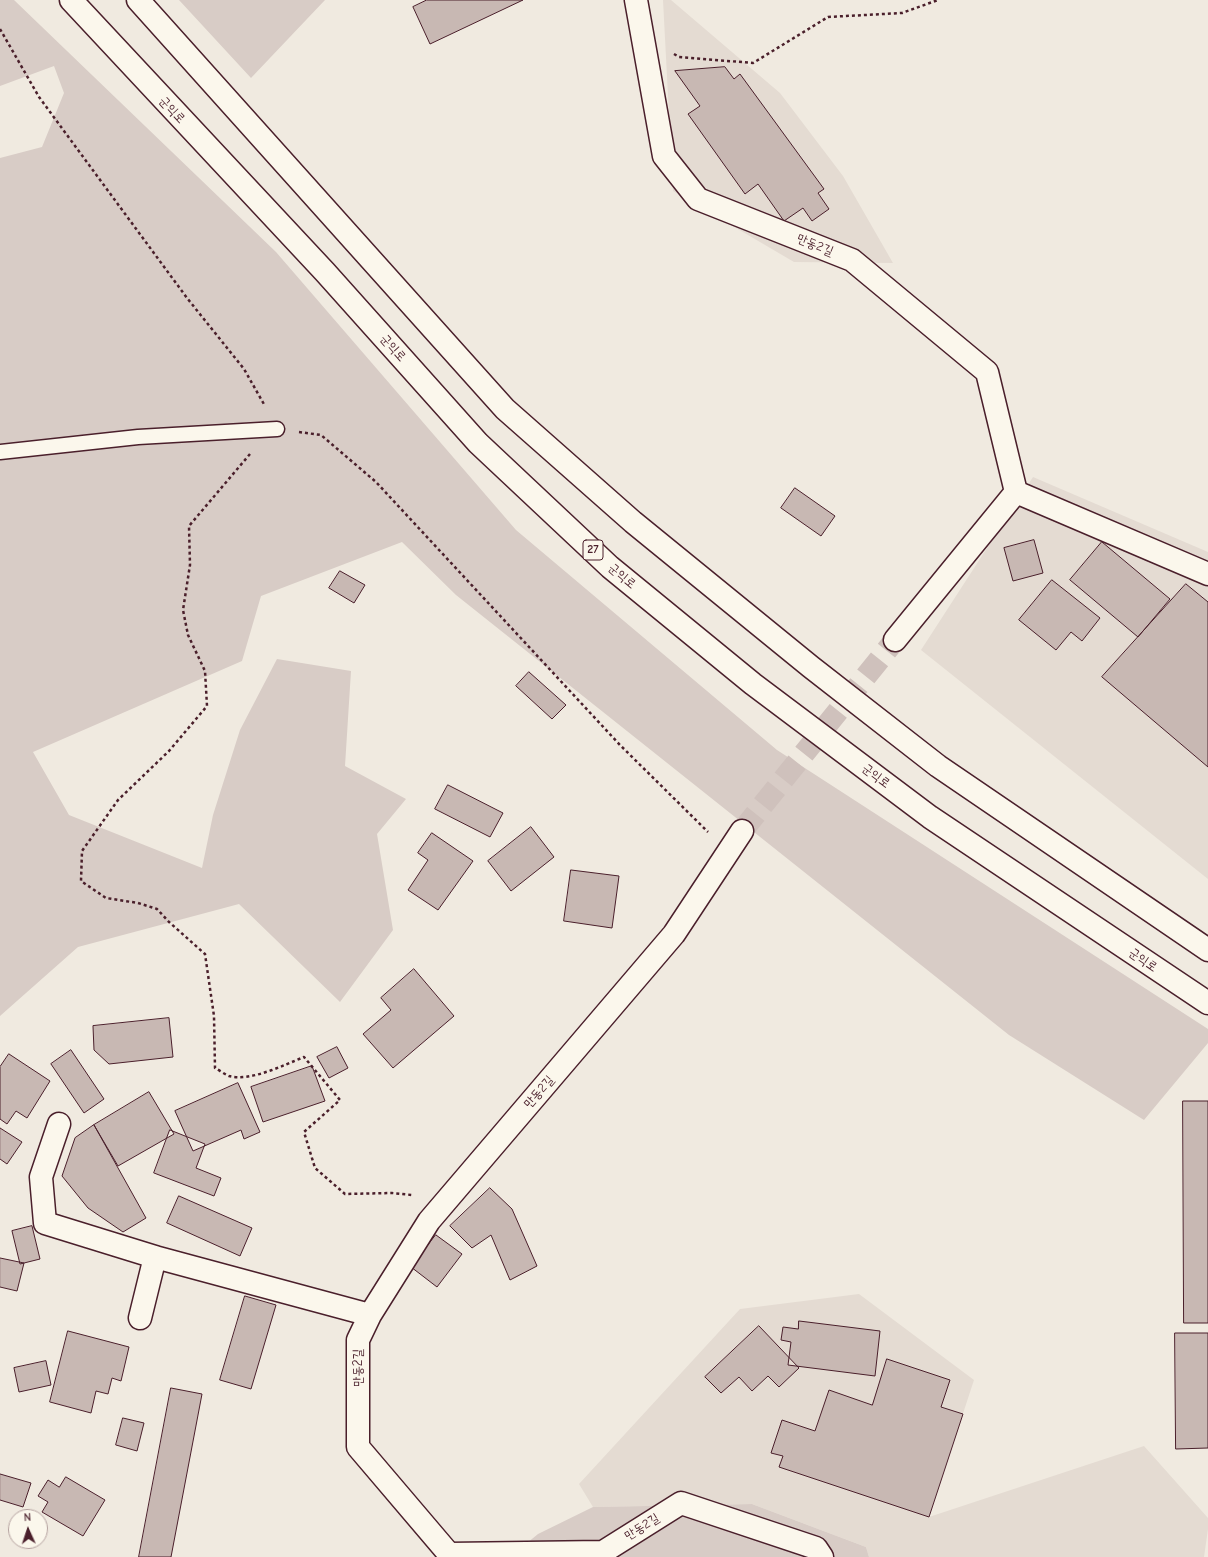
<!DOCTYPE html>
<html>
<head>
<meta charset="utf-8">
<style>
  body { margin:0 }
  #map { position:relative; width:1208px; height:1557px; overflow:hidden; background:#f0eae0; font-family:"Comic Neue",sans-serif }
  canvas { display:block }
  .north { position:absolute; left:8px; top:1509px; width:40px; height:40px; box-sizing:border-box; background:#fbf7ec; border:1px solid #b4a19f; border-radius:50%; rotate:357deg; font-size:11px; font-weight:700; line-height:16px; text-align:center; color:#4a1f2b }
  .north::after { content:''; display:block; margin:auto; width:14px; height:18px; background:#4a1f2b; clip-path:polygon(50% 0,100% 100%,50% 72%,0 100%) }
</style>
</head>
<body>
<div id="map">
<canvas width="1208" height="1557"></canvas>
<div class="north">N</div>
</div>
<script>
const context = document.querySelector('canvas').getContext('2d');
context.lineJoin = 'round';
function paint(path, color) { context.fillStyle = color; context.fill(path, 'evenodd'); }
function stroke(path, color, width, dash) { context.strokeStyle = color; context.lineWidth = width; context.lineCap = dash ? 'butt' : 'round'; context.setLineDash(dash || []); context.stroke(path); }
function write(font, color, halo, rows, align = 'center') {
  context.font = font + ' "Comic Neue","Poor Story",sans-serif'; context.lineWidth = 3.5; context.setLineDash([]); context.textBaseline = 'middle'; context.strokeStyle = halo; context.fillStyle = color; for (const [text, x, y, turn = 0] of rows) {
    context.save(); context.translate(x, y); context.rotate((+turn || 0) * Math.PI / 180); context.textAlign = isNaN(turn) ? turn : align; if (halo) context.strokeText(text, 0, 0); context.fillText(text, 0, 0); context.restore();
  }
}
paint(new Path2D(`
  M663,0H671L780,93L843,176L893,263L794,262L673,191Z
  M1033,477L1208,552V879L921,650Z
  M859,1294L974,1380L929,1517L1144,1446L1208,1518V1529L1204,1557H869L866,1547L752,1504L593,1507L579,1484L740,1309Z`), '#e4dbd2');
paint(new Path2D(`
  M0,0H14L276,252L516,530L777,750L1208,1029V1043L1144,1120L1009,1035L456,595L402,542L261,596L242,661L33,752L69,815L202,868L213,815L240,730L277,659L351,671L345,766L406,799L377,834L393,930L340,1002L239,904L78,947L0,1016V158L42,147L64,93L54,66L0,86Z
  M179,0H325L251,78Z
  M752,1504L866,1547L869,1557H510L538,1534L593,1507Z`), '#d8ccc6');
const building = new Path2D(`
  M427,0H523L430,44L413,7Z
  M725,67L734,79L740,74L824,189L818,193L829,209L812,221L803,208L784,221L758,184L745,194L688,114L700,106L675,71Z
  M795,488L835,516L821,536L781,508Z
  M1034,540L1043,573L1013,581L1004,548Z
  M1102,542L1170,599L1138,637L1070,580Z
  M340,571L365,585L354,603L329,588Z
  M1052,580L1100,618L1082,641L1071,632L1056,650L1019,620Z
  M1186,584L1208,602V767L1102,677Z
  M529,672L566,705L552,719L516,686Z
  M448,785L503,813L490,837L435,809Z
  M531,827L554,857L511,891L488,861Z
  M432,833L473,861L438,910L408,890L428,860L418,853Z
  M571,870L619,876L612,928L564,921Z
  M414,969L454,1016L393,1068L363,1034L391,1010L381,998Z
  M169,1018L173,1057L109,1064L94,1050L93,1026Z
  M337,1047L348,1068L329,1078L317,1057Z
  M71,1050L104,1099L84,1113L51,1064Z
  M9,1054L50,1081L27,1118L16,1111L7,1124L0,1119V1067Z
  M312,1066L325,1101L263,1122L251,1087Z
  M238,1083L260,1132L244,1139L241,1130L193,1151L175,1111Z
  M149,1092L174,1134L118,1166L94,1125Z
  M1183,1101H1208V1323H1184Z
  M94,1125L146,1218L123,1232L88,1208L62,1176L75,1138Z
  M0,1128L22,1142L7,1164L0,1159Z
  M170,1130L205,1144L196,1168L221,1178L214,1196L154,1173Z
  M490,1188L512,1209L537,1266L510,1280L491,1235L472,1248L450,1226Z
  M179,1196L252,1228L240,1256L167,1223Z
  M32,1226L40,1259L20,1264L12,1231Z
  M436,1235L462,1254L437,1287L411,1267Z
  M0,1258L24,1263L17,1291L0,1287Z
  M245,1296L276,1305L251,1389L220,1380Z
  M799,1321L880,1331L875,1376L788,1365L791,1342L781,1340L783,1327L798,1329Z
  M759,1326L799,1368L779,1387L768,1376L752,1391L739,1377L721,1393L705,1377Z
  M68,1331L129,1347L121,1381L112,1378L108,1394L96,1391L91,1413L50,1402Z
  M1175,1333H1208V1448L1176,1449Z
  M887,1359L950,1380L941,1407L963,1414L929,1517L779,1467L783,1456L771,1453L782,1420L815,1431L829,1390L872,1405Z
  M46,1361L51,1385L19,1392L14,1368Z
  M171,1388L202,1394L171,1557H139Z
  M123,1418L144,1423L137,1451L116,1445Z
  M0,1474L31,1483L23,1507L0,1500Z
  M66,1477L105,1500L83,1536L42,1512L48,1502L38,1496L48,1480L59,1487Z`);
paint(building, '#c8b8b3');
stroke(building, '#4a1f2b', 1);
stroke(new Path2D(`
  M742,831L895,640`), '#cfc1bc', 22, [22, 11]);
const service = new Path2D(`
  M0,452L138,437L277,429`);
const minor = new Path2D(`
  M636,0L664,156L698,199L852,260L987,372L1016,492
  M895,640L1016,492L1208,574
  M742,831L674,934L429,1221L370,1315L358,1340V1447L449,1554L603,1552L681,1503L816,1548L822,1557
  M59,1124L41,1177L45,1223L155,1257L370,1315
  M140,1318L155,1257`);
const trunk = new Path2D(`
  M71,0L325,272L478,443L610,567L753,684L930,817L1208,1003
  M138,0L505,409L633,522L811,667L938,766L1208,950`);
stroke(service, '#4a1f2b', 17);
stroke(minor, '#4a1f2b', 25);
stroke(trunk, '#4a1f2b', 25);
stroke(new Path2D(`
  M0,29L39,97L187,298L244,369L265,406
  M674,54L679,57L753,63L828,17L902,13L938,0
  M299,432L321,435L376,482L620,745L708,832
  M250,454L189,526L190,565L183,610L188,635L205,671L207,706L169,751L118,800L82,851L81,881L106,898L138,903L157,909L169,922L205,954L214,1016L215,1068C219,1070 224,1074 229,1076C250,1082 284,1065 304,1057L340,1100L304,1132L315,1168L345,1194L392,1193L412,1195L413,1197`), '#4a1f2b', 2.5, [3, 3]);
stroke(service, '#fbf7ec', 14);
stroke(minor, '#fbf7ec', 22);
stroke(trunk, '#fbf7ec', 22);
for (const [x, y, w] of [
  [593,550,20]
]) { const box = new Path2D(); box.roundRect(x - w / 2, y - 10, w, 20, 3); context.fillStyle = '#fbf7ec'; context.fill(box); stroke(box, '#4a1f2b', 1); }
write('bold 12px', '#4a1f2b', null, [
  ["27",593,550]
]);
write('13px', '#4a1f2b', '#fbf7ec', [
  ["군익로",172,110,47],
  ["만동2길",815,245,22],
  ["군익로",393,348,48],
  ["군익로",622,576,40],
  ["군익로",876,776,37],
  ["군익로",1143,960,34],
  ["만동2길",539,1092,-49],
  ["만동2길",358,1368,-90],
  ["만동2길",642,1527,-32]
]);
</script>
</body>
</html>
